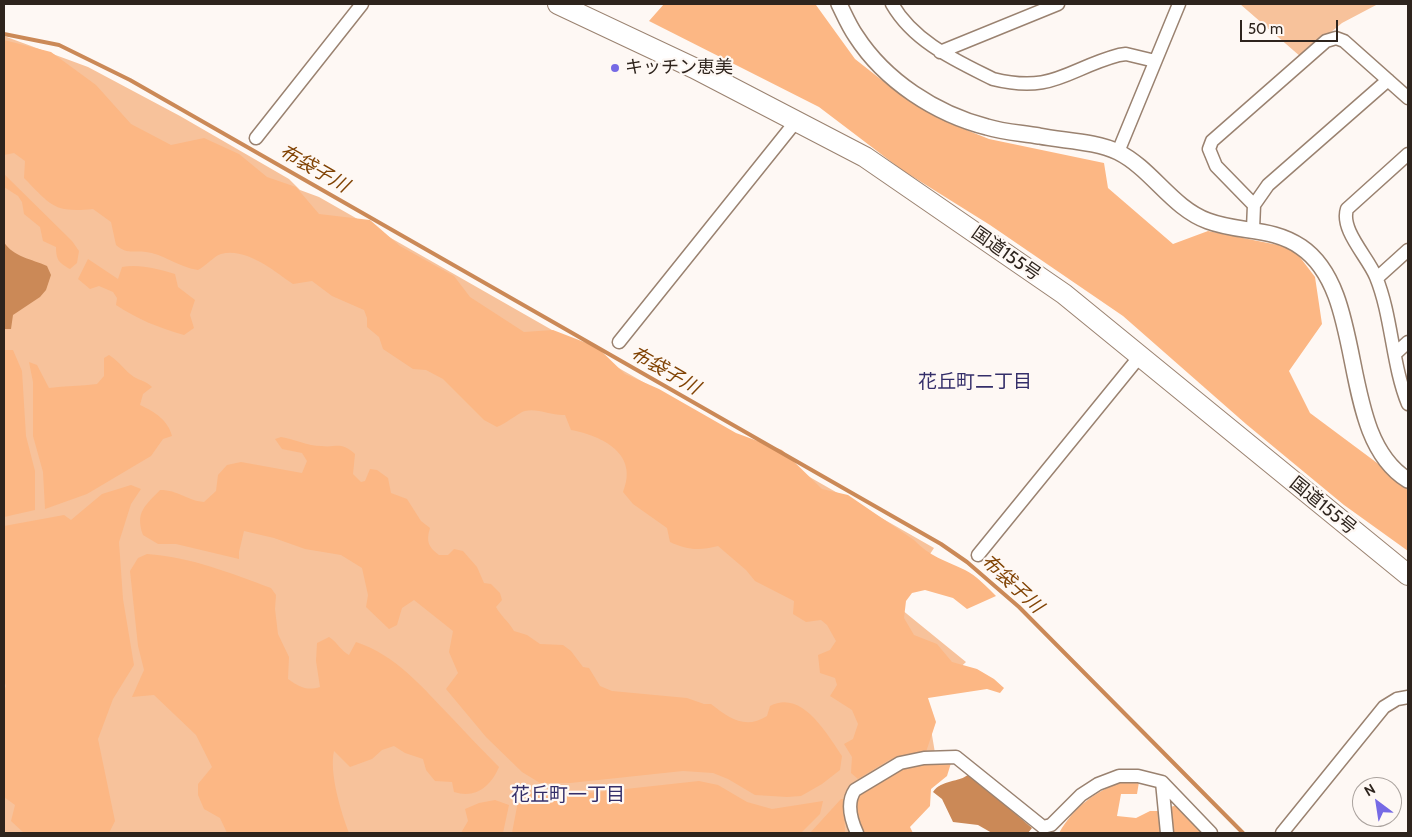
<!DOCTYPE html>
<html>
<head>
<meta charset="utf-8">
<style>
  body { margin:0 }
  #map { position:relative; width:1412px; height:837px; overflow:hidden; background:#fef8f4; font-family:Cabin,sans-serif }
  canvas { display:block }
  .frame { position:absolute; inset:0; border:5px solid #2e241d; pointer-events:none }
  .north { position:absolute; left:1352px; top:777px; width:50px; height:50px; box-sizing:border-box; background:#fef8f4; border:1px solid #aba39e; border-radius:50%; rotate:329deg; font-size:14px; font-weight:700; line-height:20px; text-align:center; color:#2e241d }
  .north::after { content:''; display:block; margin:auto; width:18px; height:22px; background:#766ae5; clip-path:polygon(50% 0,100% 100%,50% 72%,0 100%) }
  .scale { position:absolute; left:1240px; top:20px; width:98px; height:22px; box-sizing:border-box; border:2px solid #2e241d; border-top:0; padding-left:6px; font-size:15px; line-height:18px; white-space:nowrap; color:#2e241d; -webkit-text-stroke:4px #fef8f4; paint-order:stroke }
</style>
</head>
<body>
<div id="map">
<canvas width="1412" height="837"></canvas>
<div class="frame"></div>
<div class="north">N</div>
<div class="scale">50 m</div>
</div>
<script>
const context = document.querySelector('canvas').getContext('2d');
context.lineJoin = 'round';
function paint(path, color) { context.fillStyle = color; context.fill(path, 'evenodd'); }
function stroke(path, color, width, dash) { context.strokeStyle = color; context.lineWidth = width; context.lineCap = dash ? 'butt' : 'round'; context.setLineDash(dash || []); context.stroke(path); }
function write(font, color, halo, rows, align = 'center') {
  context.font = font + ' Cabin,"Noto Sans JP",sans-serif'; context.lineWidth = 4.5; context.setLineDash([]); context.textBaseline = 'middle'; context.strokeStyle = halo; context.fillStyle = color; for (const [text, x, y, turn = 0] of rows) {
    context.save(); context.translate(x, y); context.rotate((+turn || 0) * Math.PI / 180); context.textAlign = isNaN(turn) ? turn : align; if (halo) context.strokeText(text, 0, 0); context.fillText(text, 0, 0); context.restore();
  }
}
paint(new Path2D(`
  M1240,4H1378L1342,23L1301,57Z
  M4,36L88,67L180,116L289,179L300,190L319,197L934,548L896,605L966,662L926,699L935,753L853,786V833H4Z`), '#f7c29b');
paint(new Path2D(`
  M664,4L816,5L855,59L902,96L949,123L989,139L1104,163L1108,188L1173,244L1208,231L1293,248L1315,277L1322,324L1289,371L1310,413L1408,486V551L1344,505L1246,424L1123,316L990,225L902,170L819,107L649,21Z
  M4,40L51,52L96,85L131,124L171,145L204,138L239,154L267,177L296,187L319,214L370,220L400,246L454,276L470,297L524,332L553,330L597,347L625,374L659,389L736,433L782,450L822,489L848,495L914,540C929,556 946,561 965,570C977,576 987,587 996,596L967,609L953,598L925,590L912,593L906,601L904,618L914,635L937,644L952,662L977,669L994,679L1004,688L1000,693L987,689L928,698L936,722L926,752L889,760L858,779L851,773L852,757L844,744L853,739L858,724L852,710L830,696L837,685L835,678L820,673L818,655L830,650L836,641L827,625L821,620L806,622L793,614L794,601L755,581L746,570L718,546C699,551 687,550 670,542L667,528L633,504L623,492C639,454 603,436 571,430L565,415C552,416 538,408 525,411C520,412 505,424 497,427L484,420L443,379L426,370L413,369L383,349L379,337L367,327V318L364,310L332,296L312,281L293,284C274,271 246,247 221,254C214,256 206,266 198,270C178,267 161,253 146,252C132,250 128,255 116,245L111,222L93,209C53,213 51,205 24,178L25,161L14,153L4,155Z
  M4,174L72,241L79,251L77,263L70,269C59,263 56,260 56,247L43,241L40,227L24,214L22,202L18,196L4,187Z
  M88,259L118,279L122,267C140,264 158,269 175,274L178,287L195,300L190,315L194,328L184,335C159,328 137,319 116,305L117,298L113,292L99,286L90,289L78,279Z
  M4,350H13L22,371L26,436L35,471V510L4,517Z
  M109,355C119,361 125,371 134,377C141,381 146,381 152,387L143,394L140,405C155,412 168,420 172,436L163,439L151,456L87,494L45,509L43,472L33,436V382L29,362L37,365L49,388C65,386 81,386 97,384L104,376V358Z
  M281,437C294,439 308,446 321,446C337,448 340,441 355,454L353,474L361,482L365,481L370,469L377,470L388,478L391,493L407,499L421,521L430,528C426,541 428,547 439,555H448L454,549L463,551L477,567L484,583L491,584L500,593L502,600L496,607C500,615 509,622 514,631L527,635L540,644L563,645L571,651L583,667L589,668L600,686L612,691L687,698L704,704H711C729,718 745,730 767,716L770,706C802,689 827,734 842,756L840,770L822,784L801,796L787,797L755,795L728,779L713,773L683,771L570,783H540L522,772L486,737L446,689L458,673L449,652L453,631L414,600L402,608L397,625L389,629L366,607L368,595L362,568L341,555L305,549L274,538L244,531L239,552V559L176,544H158L143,535C135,512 145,506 160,490C179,490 185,500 204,502L216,491L218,475L227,465L241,462L302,473L307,461L302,453L282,449L275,439Z
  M131,485L141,489L131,504L119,542L123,599L134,665L113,699L98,739L115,821L109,833H24L11,821L15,805L4,797V691L6,686L4,680V526L64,515L71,520L102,494Z
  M147,554C191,557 230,573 271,588L276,595L275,609L278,634L289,657L288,679C299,687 307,691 320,687L316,661L317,643L329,637C337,642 341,651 349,655L356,642C396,655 423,688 451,717C467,734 483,751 499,767C491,786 476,799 454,792L452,782L435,781L426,770L423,759L405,753L394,746L382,750L372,759L350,767L334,751C329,773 341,812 349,833H227L220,818L204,809L198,795V784L212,767L196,735L154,695L132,697L144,670L138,646L130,571L138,558Z
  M951,763L947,776L931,789L930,806L910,827L913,833H863C858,820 853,806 858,792C892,774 911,760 951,763Z
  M699,781L718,785L747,802L772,809L823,801L820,814L801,833H512L519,796L528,793L552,797Z
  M1123,782H1139L1137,794H1121L1117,816L1136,818L1150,811H1158L1177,805L1202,833H1059C1074,807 1095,791 1123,782Z
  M841,799H844L845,833H810Z
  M495,800L509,805L503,833H461L468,821L465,809L479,803Z`), '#fcb784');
paint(new Path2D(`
  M4,242C13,257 32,259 47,266L51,275L46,290L40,297L13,315L11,329H4Z
  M969,774L1032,828L1028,833H992L978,825L953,822L942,799L933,792C942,779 959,783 969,774Z`), '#cb8957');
stroke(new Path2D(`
  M4,34L59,45L130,80L941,544L967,562L1019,607L1243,833`), '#cb8957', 4);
const minor = new Path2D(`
  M892,4C914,42 955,60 993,79C1053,94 1067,69 1119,55L1126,54L1155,61
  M940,52L1058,4
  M256,138L362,4
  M1118,152L1179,4
  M1408,154L1347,209C1340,230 1368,257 1376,277C1392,316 1392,365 1408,404
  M1254,205L1268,185L1388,80
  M1253,229L1254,205L1216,166L1209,149L1212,141L1326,41L1336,38L1344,41L1408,98
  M1377,278L1408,250
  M619,342L797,120
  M1396,353L1408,342
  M978,555L1140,356
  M1162,782L1167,833
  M857,833C851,820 846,803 855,790L900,763L924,758L956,757L1043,827L1051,825L1081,795L1098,784L1119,776H1138L1162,782L1211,833
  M1282,833L1384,707L1397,699L1408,697`);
const tertiary = new Path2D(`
  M839,4C844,14 849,26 856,36C885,81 936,114 987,127C1003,132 1021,133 1039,136C1064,141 1095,141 1118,152C1152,169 1172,208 1208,221C1240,233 1272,227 1301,247C1369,293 1336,436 1408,480`);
const trunk = new Path2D(`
  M558,4L694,68L865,157L1064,294L1408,575`);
stroke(minor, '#9a8270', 15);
stroke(tertiary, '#9a8270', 18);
stroke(trunk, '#9a8270', 22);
stroke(minor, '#fff', 12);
stroke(tertiary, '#fff', 15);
stroke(trunk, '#fff', 20);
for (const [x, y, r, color] of [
  [615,68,5,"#766ae5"]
]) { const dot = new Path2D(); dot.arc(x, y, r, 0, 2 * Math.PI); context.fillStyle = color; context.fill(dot); stroke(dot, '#fef8f4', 2); }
write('18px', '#2e241d', '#fef8f4', [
  ["キッチン恵美",625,68]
], 'left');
write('18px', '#2e241d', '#fef8f4', [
  ["国道155号",1006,254,35],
  ["国道155号",1323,506,39]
]);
write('italic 19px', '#814304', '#fef8f4', [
  ["布袋子川",314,169,30],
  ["布袋子川",665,371,30],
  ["布袋子川",1012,584,43]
]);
write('19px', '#342e69', '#fef8f4', [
  ["花丘町二丁目",975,382],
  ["花丘町一丁目",568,795]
]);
</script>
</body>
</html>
